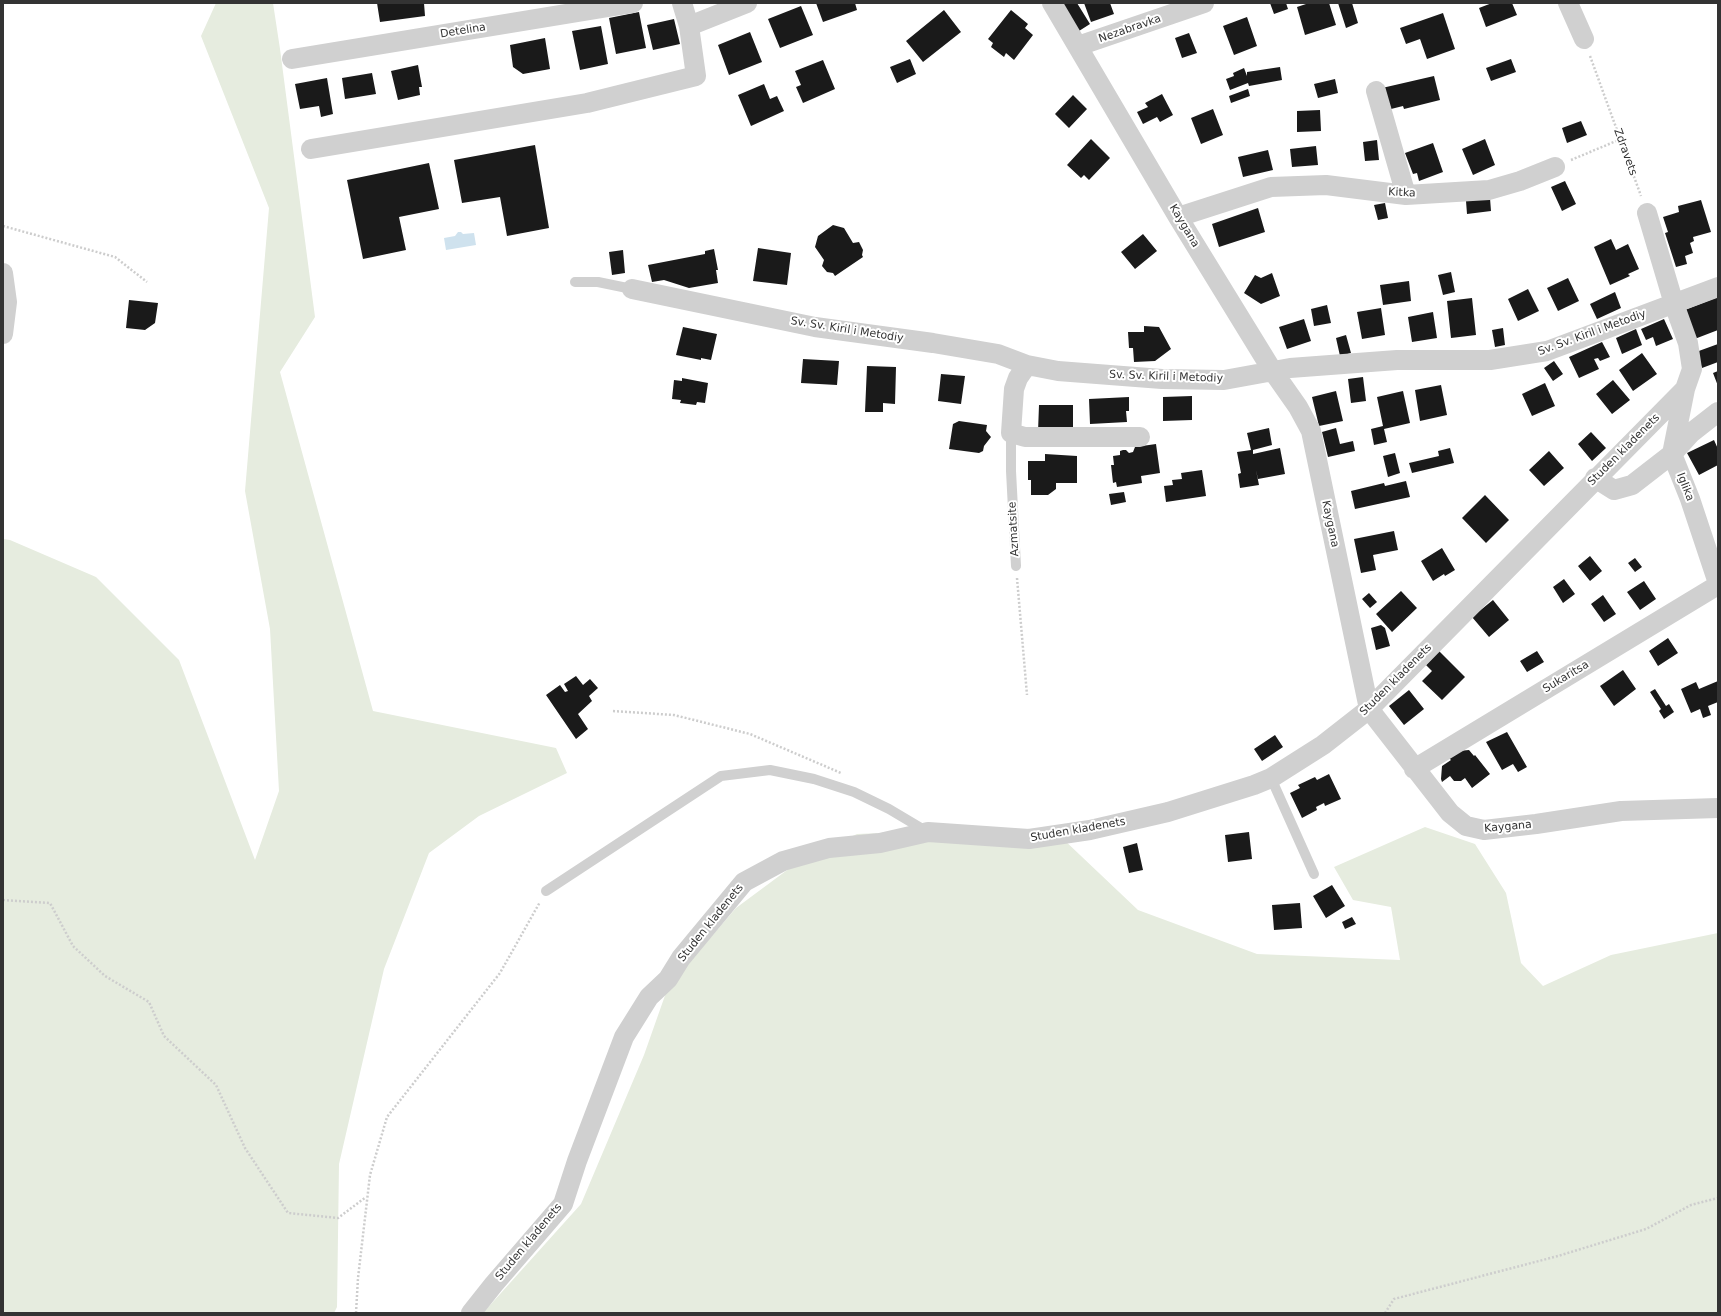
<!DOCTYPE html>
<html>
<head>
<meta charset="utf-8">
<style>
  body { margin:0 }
  #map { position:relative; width:1721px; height:1316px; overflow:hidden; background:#fff; font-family:"DejaVu Sans",sans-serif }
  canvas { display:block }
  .frame { position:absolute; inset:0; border:4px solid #333; pointer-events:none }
</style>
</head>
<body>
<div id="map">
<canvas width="1721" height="1316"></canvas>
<div class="frame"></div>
</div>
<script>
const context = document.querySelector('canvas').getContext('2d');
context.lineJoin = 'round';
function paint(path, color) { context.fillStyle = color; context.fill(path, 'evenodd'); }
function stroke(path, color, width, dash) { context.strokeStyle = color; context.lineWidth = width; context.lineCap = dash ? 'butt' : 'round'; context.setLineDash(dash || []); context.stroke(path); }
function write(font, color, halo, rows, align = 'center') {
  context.font = font + ' "DejaVu Sans",sans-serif'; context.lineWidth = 4; context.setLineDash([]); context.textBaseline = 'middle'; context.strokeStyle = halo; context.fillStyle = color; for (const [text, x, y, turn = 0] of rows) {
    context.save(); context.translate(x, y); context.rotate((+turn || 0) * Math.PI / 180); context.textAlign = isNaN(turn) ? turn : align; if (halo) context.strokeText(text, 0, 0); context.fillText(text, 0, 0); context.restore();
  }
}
paint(new Path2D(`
  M216,3H273L280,49L315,317L280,372L373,711L556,748L567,773L479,816L429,853L384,969L339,1164L337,1307L334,1313H3V539L10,540L96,577L179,660L255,860L279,791L270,629L245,491L269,208L201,36Z
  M1425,827L1475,844L1506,893L1521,963L1543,986L1611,955L1718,933V1313H483L581,1204L644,1055L668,987L736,908L798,862L857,834L952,830L1061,837L1138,910L1257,954L1400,960L1391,907L1353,900L1334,867Z`), '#e6ecdf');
paint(new Path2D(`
  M458,232H461L463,234L474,233L476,245L446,250L444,238L455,236Z`), '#cfe2ee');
paint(new Path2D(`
  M377,3H424L425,16L380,22Z
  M816,3H855L857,10L823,22Z
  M1060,3H1077L1090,24L1079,31Z
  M1084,3H1110L1114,14L1091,22Z
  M1270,3H1286L1288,9L1274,14Z
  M1309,3H1329L1336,25L1305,35L1297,7Z
  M1338,3H1352L1358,23L1346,28Z
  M1492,3H1512L1517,15L1486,27L1479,8Z
  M801,6L813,35L780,48L768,19Z
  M944,10L961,32L923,62L906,41Z
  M1011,10L1028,24L1025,28L1033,35L1014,60L1006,53L1004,57L991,47L993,43L988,39Z
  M639,12L646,48L616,54L609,18Z
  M1443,13L1455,49L1427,59L1420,39L1406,44L1400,28Z
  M1247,17L1257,46L1234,55L1223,26Z
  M674,19L680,44L653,50L647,25Z
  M601,26L608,64L580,70L572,31Z
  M750,32L762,62L729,75L718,45Z
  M1189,33L1197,53L1182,58L1175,38Z
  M545,38L550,69L523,74L513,67L510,45Z
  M910,59L916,74L897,83L890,67Z
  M1511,59L1516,72L1491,81L1486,68Z
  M823,60L835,89L803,103L796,87L801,85L795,71Z
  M418,65L422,87H419L420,95L398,100L391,71Z
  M1280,67L1282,80L1249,86L1248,83L1230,90L1226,79L1234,76L1233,73L1244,68L1247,76V72Z
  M372,73L376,94L345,99L342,78Z
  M1434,76L1440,100L1404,109L1403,106L1387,110L1382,88Z
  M327,78L333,114L321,117L319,106L300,109L295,84Z
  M1335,79L1338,93L1318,98L1314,84Z
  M764,84L770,99L777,96L784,111L751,126L738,95Z
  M1248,89L1250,96L1231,103L1229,96Z
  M1162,94L1173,115L1160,122L1157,117L1143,124L1137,112L1148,107L1145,103Z
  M1073,95L1087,109L1069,128L1055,114Z
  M1213,109L1223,135L1201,144L1191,118Z
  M1320,110L1321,131L1297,132V111Z
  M1581,121L1587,135L1567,143L1562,128Z
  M1091,139L1110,158L1089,180L1084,175L1081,178L1067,165Z
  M1485,139L1495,165L1473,175L1462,149Z
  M1377,140L1379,160L1365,161L1363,142Z
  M1433,143L1443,172L1419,181L1417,173L1413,174L1405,153Z
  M535,145L549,228L507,236L500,197L462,203L454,160Z
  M1316,146L1318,165L1292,167L1290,149Z
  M1268,150L1273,170L1243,177L1238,157Z
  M429,163L439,209L399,217L406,250L363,259L347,180Z
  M1565,181L1576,204L1562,211L1551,187Z
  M1490,198L1491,211L1467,214L1466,201Z
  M1701,200L1711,232L1693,237L1694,241L1690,243L1693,253L1685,256L1687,264L1676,267L1665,233L1668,232L1663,217L1679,212L1678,206Z
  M1385,203L1388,218L1378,220L1374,205Z
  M1258,208L1265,232L1219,247L1212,224Z
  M833,225L844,228L853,243L859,242L863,250L862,255L863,257L835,276L833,273L827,272L822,266L824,260L815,247L818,236Z
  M1143,234L1157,251L1135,269L1121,252Z
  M1611,239L1616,250L1628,244L1639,269L1628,274L1630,276L1610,285L1594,247Z
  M758,248L791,253L787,285L753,281Z
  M714,249L718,270H716L718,283L689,288L664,280L652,282L648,265L705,254V251Z
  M623,250L625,273L612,275L609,252Z
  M1451,272L1455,292L1443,295L1438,275Z
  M1272,273L1280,296L1261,304L1244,293L1255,275L1261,278Z
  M1568,278L1579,301L1558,311L1547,288Z
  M1409,281L1411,301L1383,305L1380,285Z
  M1528,289L1539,311L1518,321L1508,299Z
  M1615,292L1621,308L1597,319L1590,304Z
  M1718,297V330L1692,340L1682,311Z
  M1472,298L1476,335L1451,338L1447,301Z
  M129,300L158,303L155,323L145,330L126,328Z
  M1327,305L1331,323L1314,326L1311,309Z
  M1381,308L1385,335L1362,339L1357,312Z
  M1433,312L1437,338L1412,342L1408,317Z
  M1304,319L1311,341L1287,349L1279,327Z
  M1664,319L1673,339L1656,346L1653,337L1646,340L1641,329Z
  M1144,326L1159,327L1171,349L1155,361L1134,362L1133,348H1129L1128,332H1144Z
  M683,327L717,334L711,360L701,358V360L676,355Z
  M1503,328L1505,345L1495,347L1492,330Z
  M1636,329L1642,345L1622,354L1616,338Z
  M1346,335L1351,353L1340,356L1336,338Z
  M1602,342L1610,357L1600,361L1598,358L1594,359L1599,369L1579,378L1569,357Z
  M1718,344V362L1702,368L1696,352Z
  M1642,353L1657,374L1633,391L1619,370Z
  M803,359L839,361L837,385L801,383Z
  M1554,361L1563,374L1553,381L1544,368Z
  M867,366L896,367L895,404L883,403V412H865Z
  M1718,371V386L1713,373Z
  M941,374L965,376L961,404L938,401Z
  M1363,377L1366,401L1351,403L1348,379Z
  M682,378L708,383L705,403L697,402L696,405L680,403L681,400L672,399L674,380L682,381Z
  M1613,380L1630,400L1612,414L1596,394Z
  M1545,383L1555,406L1532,416L1522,394Z
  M1441,385L1447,415L1420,421L1415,390Z
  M1336,391L1343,421L1319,426L1312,397Z
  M1403,391L1410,423L1384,429L1387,442L1374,445L1371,429L1383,426L1377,397Z
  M1192,396V420L1163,421V397Z
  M1129,397V411H1126L1127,422L1090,424L1089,399Z
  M1039,405H1073V432H1038Z
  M959,421L987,425L986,431L991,437L984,446L983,451L979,453L949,449L953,424Z
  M1269,428L1272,445L1253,450V454L1280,448L1285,474L1258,479L1256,470L1259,485L1240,488L1238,474L1241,473L1237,452L1251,450L1247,433Z
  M1336,428L1340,444L1353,441L1355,451L1328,457L1322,432Z
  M1591,432L1606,448L1592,461L1578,444Z
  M1714,440L1718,449V465L1699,475L1687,453Z
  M1156,444L1160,473L1141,476L1142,483L1117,487L1116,482L1113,483L1111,465H1114L1113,456L1120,455V451L1123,450H1126L1129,453L1133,452L1135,447Z
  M1450,448L1454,463L1412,473L1409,463L1439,456L1438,451Z
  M1549,451L1564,468L1544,486L1529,470Z
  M1395,453L1400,473L1388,477L1383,456Z
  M1045,454L1077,456V483H1056V489L1048,495H1031V480H1028V461H1045Z
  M1202,470L1206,496L1166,502L1164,486L1173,485L1172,480L1182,479L1181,473Z
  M1406,481L1410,497L1355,509L1351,491L1384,483L1385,486Z
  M1124,492L1126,502L1111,505L1109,494Z
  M1485,495L1509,520L1486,543L1462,518Z
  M1394,531L1398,550L1373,555L1376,570L1361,573L1354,539Z
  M1442,548L1455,570L1445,576L1444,574L1433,581L1421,561Z
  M1590,556L1602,571L1590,581L1578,566Z
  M1635,558L1642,567L1635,572L1628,563Z
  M1564,579L1575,594L1563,603L1553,587Z
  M1644,581L1656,599L1640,610L1627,592Z
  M1401,591L1417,608L1392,632L1376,614Z
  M1369,593L1377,602L1370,608L1362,599Z
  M1603,595L1616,614L1604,622L1591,604Z
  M1493,600L1509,620L1489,637L1472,617Z
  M1381,625L1385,628L1390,646L1376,650L1371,628Z
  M1668,638L1678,653L1658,666L1649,651Z
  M1439,651L1465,677L1442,700L1422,681L1432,671L1426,665Z
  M1537,651L1544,662L1527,672L1520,661Z
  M1623,670L1636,689L1614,706L1600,686Z
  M576,676L583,685L590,679L598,688L589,696L592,701L578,714L588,729L576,739L546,695L560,685L565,692L568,691L564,684Z
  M1718,681V702L1708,706L1711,715L1703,718L1700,709L1691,713L1681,689L1696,682L1699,689Z
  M1655,689L1666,706L1669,704L1674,712L1664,719L1659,711L1661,709L1650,692Z
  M1409,690L1424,709L1404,725L1389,706Z
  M1507,732L1527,767L1518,772L1513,764L1502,770L1486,742Z
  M1275,735L1283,747L1262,761L1254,749Z
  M1469,750L1474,756L1475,755L1490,774L1472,788L1465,778L1461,781H1454L1450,776L1442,782L1441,779L1442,766L1451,760L1449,758L1458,751Z
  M1329,774L1341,799L1325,806L1324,803L1316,807L1317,810L1302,818L1290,793L1300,788L1298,785L1315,777L1317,780Z
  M1249,832L1252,859L1228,862L1225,835Z
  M1137,843L1143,870L1129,873L1123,847Z
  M1332,885L1345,906L1326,918L1313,896Z
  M1300,903L1302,928L1274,930L1272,905Z
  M1352,917L1356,924L1345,929L1342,922Z`), '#1a1a1a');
stroke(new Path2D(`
  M1590,56L1641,196
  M1571,160L1621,139
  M3,226L115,257L147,282
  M1017,578L1027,695
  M613,711L674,715L750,734L841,773
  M3,900L50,903L73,946L105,976L149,1002L164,1036L216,1085L245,1148L288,1213L338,1218L366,1197
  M356,1313L358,1278L370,1175L387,1117L500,973L540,902
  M1385,1313L1394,1299L1558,1256L1646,1229L1691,1205L1718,1198`), '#cdcdcd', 2.5, [2, 2]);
stroke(new Path2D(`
  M575,282H598L632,289
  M1011,433V471L1016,566
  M1271,778L1314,874
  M546,891L721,776L770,770L814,779L854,792L889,809L926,831`), '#d0d0d0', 10);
stroke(new Path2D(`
  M1052,3L1178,217L1272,370L1298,407L1311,431L1369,709L1450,813L1466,826L1484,830L1536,824L1621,811L1718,808
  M1568,3L1584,39
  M689,26L747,3
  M1078,46L1204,3
  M292,59L633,3
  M1376,91L1406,195
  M311,149L587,103L696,76L689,26L682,3
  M1178,217L1271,187L1326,185L1406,195L1489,190L1520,181L1555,167
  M3,273L7,302L3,334
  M632,289L815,327L933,343L998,354L1027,365L1058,371L1162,379L1224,380L1290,368L1397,360H1490L1547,351L1718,287
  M1027,365L1018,378L1014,389L1011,433L1025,437H1140
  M1685,389L1672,454L1690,499L1718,583
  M1595,478L1614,490L1632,485L1672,454L1691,433L1718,412
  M1414,769L1718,585
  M471,1313L494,1284L563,1204L577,1161L624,1037L649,997L668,979L681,958L744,882L783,861L829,848L880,843L928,832L1029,839L1090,830L1168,812L1254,785L1271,778L1323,745L1369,709L1685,389L1692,369L1688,343L1674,304L1647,213`), '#d0d0d0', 20);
write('11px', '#333', '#fff', [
  ["Nezabravka",1130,29,-19],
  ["Detelina",463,31,-9],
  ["Zdravets",1625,152,70],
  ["Kitka",1402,193,3],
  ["Kaygana",1184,226,59],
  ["Sv. Sv. Kiril i Metodiy",847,330,9],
  ["Sv. Sv. Kiril i Metodiy",1592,333,-20],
  ["Sv. Sv. Kiril i Metodiy",1166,377,2],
  ["Studen kladenets",1624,450,-45],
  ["Iglika",1685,487,69],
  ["Kaygana",1330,524,78],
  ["Azmatsite",1014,529,-93],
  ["Sukaritsa",1566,677,-31],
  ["Studen kladenets",1396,680,-45],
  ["Kaygana",1508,827,-5],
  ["Studen kladenets",1078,830,-10],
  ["Studen kladenets",711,923,-51],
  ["Studen kladenets",529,1242,-50]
]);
</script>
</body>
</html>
